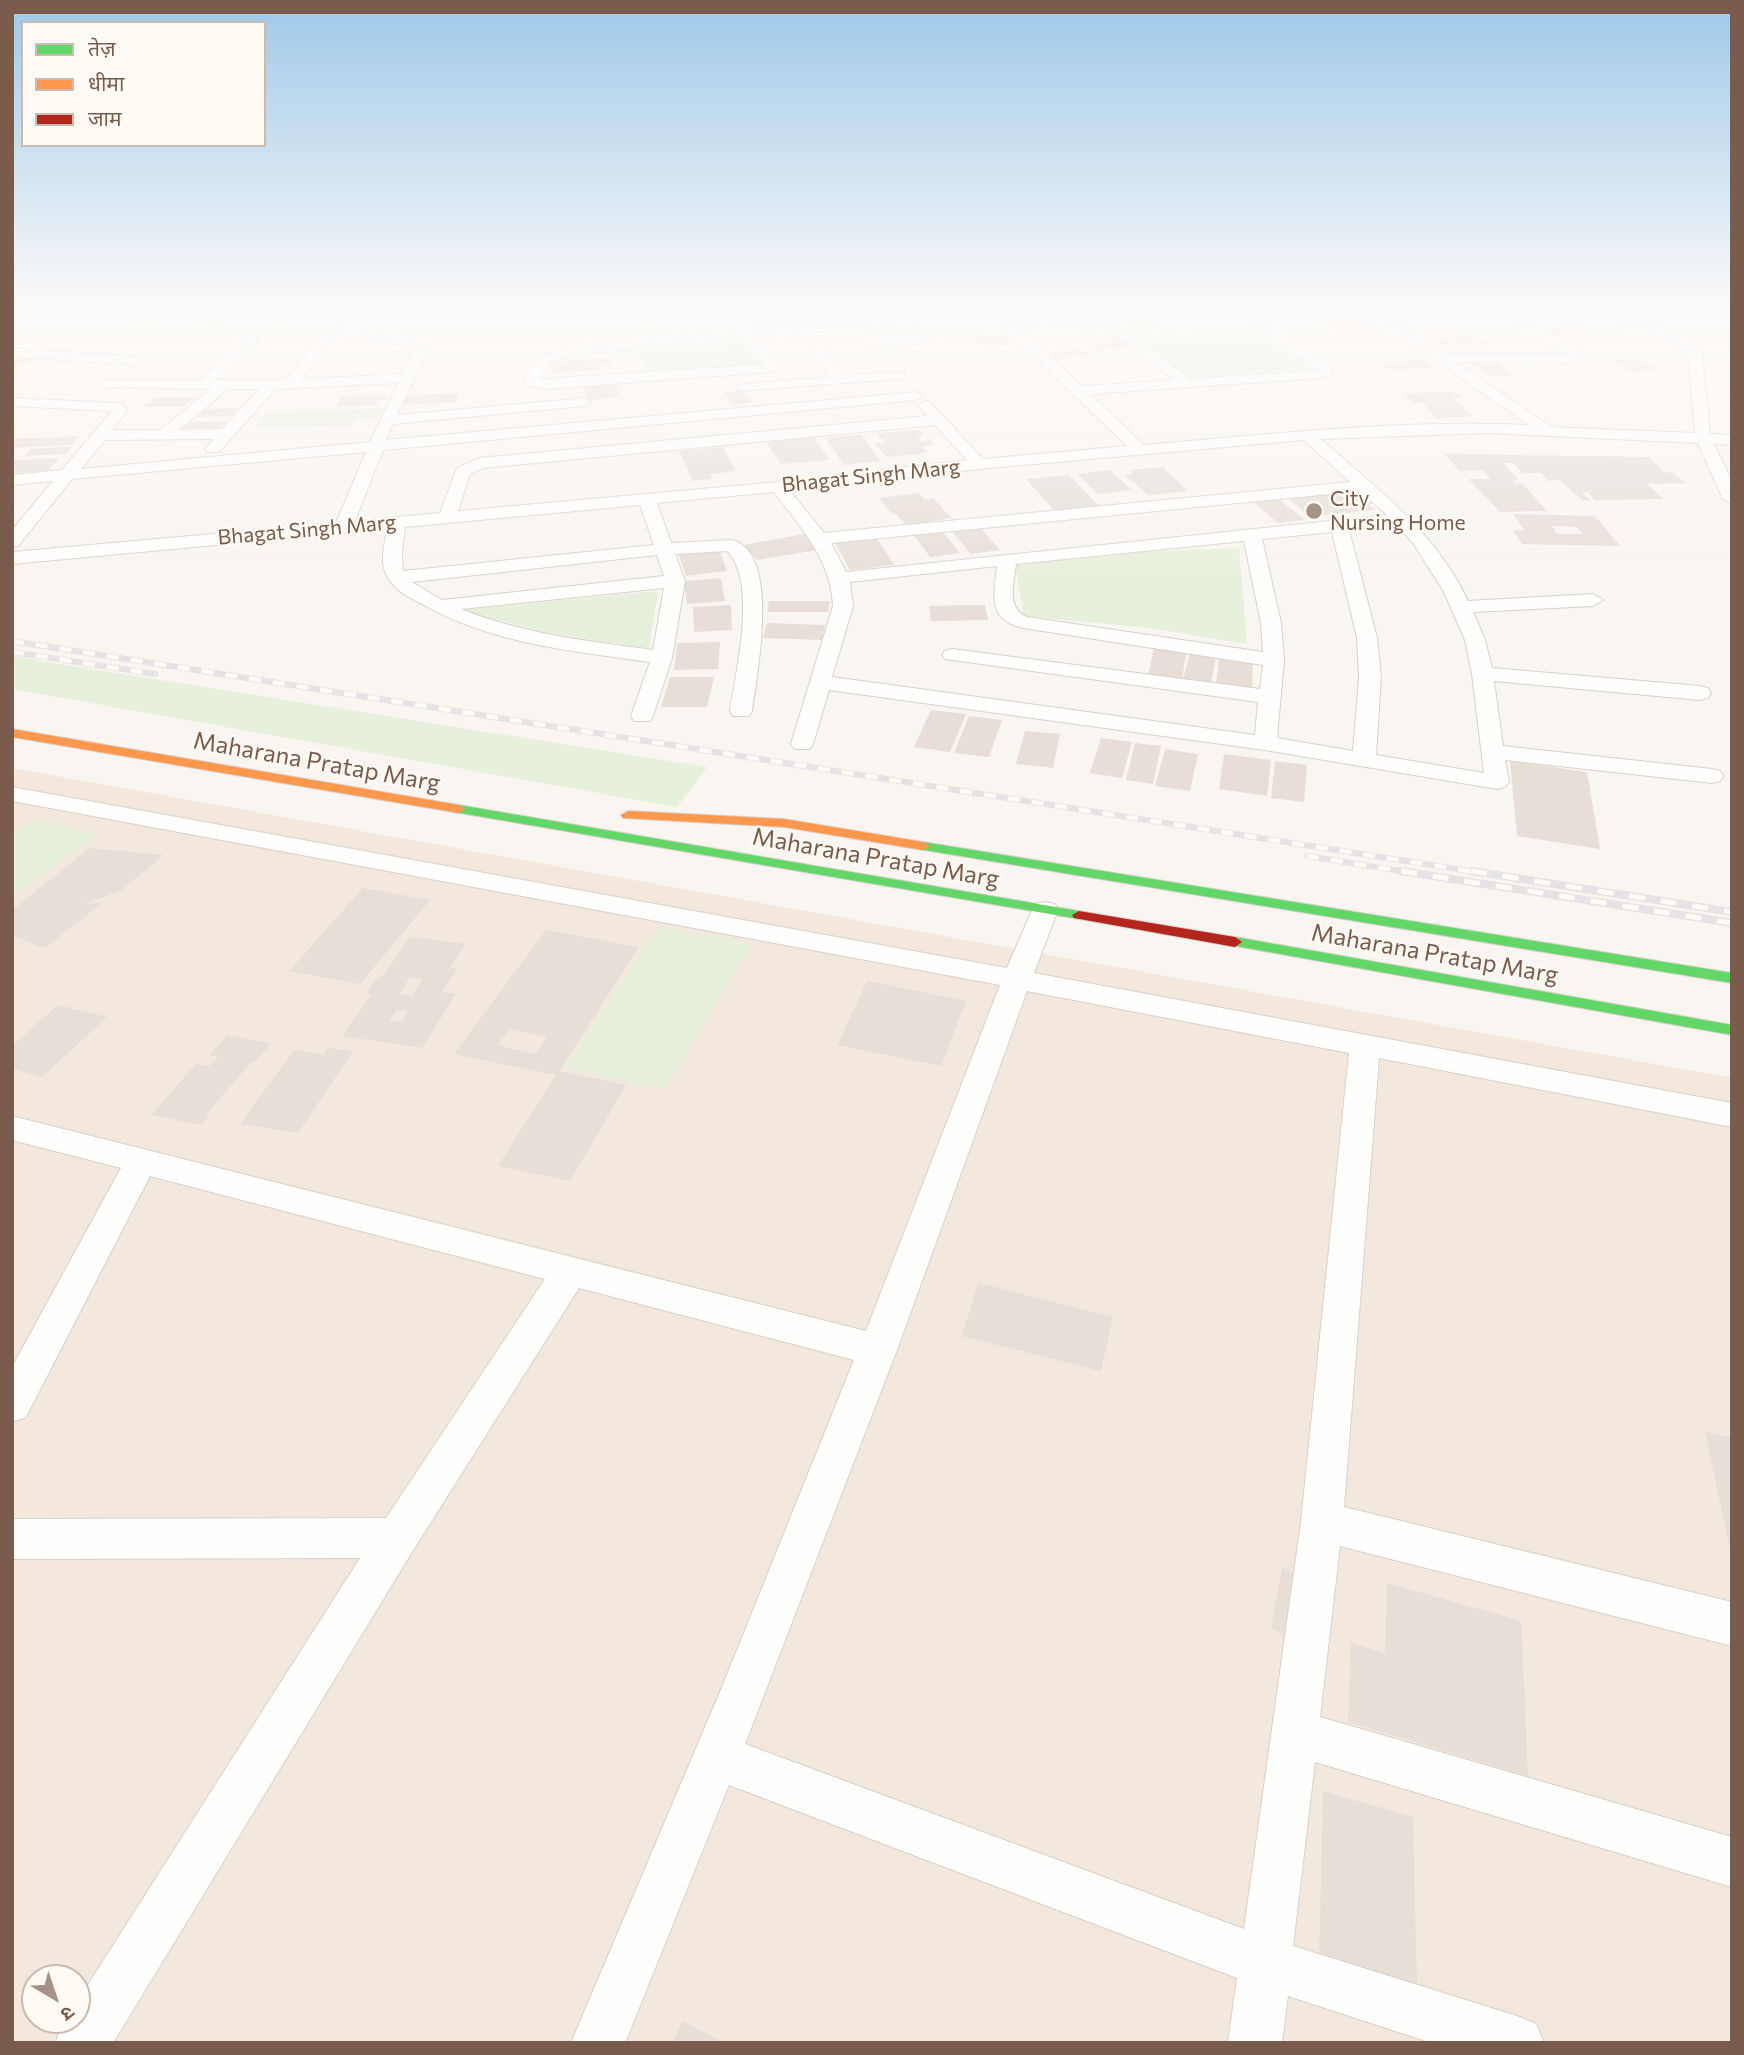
<!DOCTYPE html>
<html>
<head>
<meta charset="utf-8">
<style>
  body { margin:0 }
  #map { position:relative; width:1744px; height:2055px; overflow:hidden; background:#f9f5f0; font-family:Commissioner,"Noto Sans Devanagari",sans-serif }
  canvas { display:block }
  .frame { position:absolute; inset:0; border:14px solid #7a5c4d; pointer-events:none }
  .legend { position:absolute; left:21px; top:21px; width:245px; height:126px; box-sizing:border-box; background:#fffaf3; border:2px solid #cabbb1; margin:0; padding:9px 12px; list-style:none; font-size:21px; color:#7a5c4d }
  .legend li { display:flex; align-items:center; gap:14px; height:35px }
  .legend b { width:35px; border:2px solid #cabbb1 }
  .north { position:absolute; left:21px; top:1964px; width:70px; height:70px; box-sizing:border-box; background:#fffaf3; border:2px solid #cabbb1; border-radius:50%; rotate:141deg; font-size:19px; font-weight:700; line-height:28px; text-align:center; color:#7a5c4d }
  .north::after { content:''; display:block; margin:auto; width:24px; height:32px; background:#a69286; clip-path:polygon(50% 0,100% 100%,50% 72%,0 100%) }
</style>
</head>
<body>
<div id="map">
<canvas width="1744" height="2055"></canvas>
<div class="frame"></div>
<ul class="legend">
<li><b style="height:9px;background:#63d668"></b>तेज़</li>
<li><b style="height:9px;background:#ff974d"></b>धीमा</li>
<li><b style="height:9px;background:#b3261e"></b>जाम</li>
</ul>
<div class="north">उ</div>
</div>
<script>
const context = document.querySelector('canvas').getContext('2d');
context.lineJoin = 'round';
function paint(path, color) { context.fillStyle = color; context.fill(path, 'evenodd'); }
function stroke(path, color, width, dash) { context.strokeStyle = color; context.lineWidth = width; context.lineCap = dash ? 'butt' : 'round'; context.setLineDash(dash || []); context.stroke(path); }
function write(font, color, halo, rows, align = 'center') {
  context.font = font + ' Commissioner,sans-serif'; context.lineWidth = 5; context.setLineDash([]); context.textBaseline = 'middle'; context.strokeStyle = halo; context.fillStyle = color; for (const [text, x, y, turn = 0] of rows) {
    context.save(); context.translate(x, y); context.rotate((+turn || 0) * Math.PI / 180); context.textAlign = isNaN(turn) ? turn : align; if (halo) context.strokeText(text, 0, 0); context.fillText(text, 0, 0); context.restore();
  }
}
paint(new Path2D(`
  M12,768L1732,1078V2043H12ZM35,1978H77V2020H35Z`), '#f2e8de');
paint(new Path2D(`
  M1250,329L1311,369L1188,377L1138,337Z
  M743,343L763,365L648,373L638,351Z
  M384,408L378,418L356,419L352,425L256,428L267,412Z
  M1239,548L1247,644L1150,628L1024,616L1015,565L1156,551Z
  M658,591L649,649L549,633L460,610Z
  M12,656L53,663L707,767L677,807L12,689Z
  M35,819L98,834L12,897V835Z
  M660,926L751,944L664,1090L564,1067Z`), '#e7f0db');
paint(new Path2D(`
  M911,306H937L946,313L922,315Z
  M1126,306H1147L1159,313L1141,315Z
  M670,309L679,319L644,322L636,313Z
  M1489,312L1499,318L1467,319L1458,314Z
  M1144,318L1158,330L1138,331L1124,320Z
  M1356,318L1376,334L1340,335L1319,319Z
  M1579,326L1593,334L1548,336L1535,329Z
  M1456,328L1466,334L1433,335L1423,329Z
  M1006,334L1015,344L983,346L973,336Z
  M1116,334L1122,340L1087,342L1081,336Z
  M1475,335L1491,344L1443,347L1428,338Z
  M1127,341L1134,347L1098,350L1091,344Z
  M1083,350L1089,356L1053,359L1047,352Z
  M17,357L36,358L12,370V359Z
  M611,357L612,364L601,365L602,370L544,373L552,370V367H549L550,363Z
  M1639,359L1660,371L1631,372L1609,360Z
  M1424,360L1436,367L1392,370L1381,363Z
  M1498,363L1515,376H1490L1474,364Z
  M614,383L621,397L588,400L582,386Z
  M743,391L752,403L733,405L725,392Z
  M1454,392L1462,398H1453L1473,416L1436,419L1423,403H1413L1402,393Z
  M459,393L458,402L404,405L406,396Z
  M388,395L386,400H378L376,405L336,407L342,397Z
  M154,398H194L184,407H143Z
  M239,408L232,416L191,417L199,409Z
  M227,421L221,428H175L182,422Z
  M919,430L924,436L917,437L921,441L931,440L935,445L925,446L921,448L928,450L920,454L886,457L875,443H883L885,439H880L876,433Z
  M810,432L830,460L781,464L763,437Z
  M861,434L881,461L844,465L825,438Z
  M80,436L72,445L12,448V439Z
  M72,446L66,454L25,456L31,449Z
  M723,447L736,471L710,474L712,479L693,481L679,451Z
  M1444,454L1649,457L1666,473L1672,472L1686,483L1647,484L1664,499L1595,500L1587,492L1582,493L1590,500H1582L1559,480L1548,481L1541,473H1522L1513,463H1503L1519,480H1512L1516,484H1523L1547,511L1500,512L1468,479H1491L1483,470L1460,471Z
  M59,458L48,471L12,473L14,460Z
  M1163,467L1188,491L1148,495L1124,475L1133,474L1129,470Z
  M1110,470L1132,490L1098,494L1077,474Z
  M1069,475L1103,510L1057,514L1026,479Z
  M1347,488L1373,504H1368L1376,510L1310,517L1283,494Z
  M919,493L925,500L933,498L951,518L906,525L896,514H892L879,498Z
  M1276,497L1305,520L1278,523L1250,499Z
  M1513,514L1595,516L1620,546L1522,544L1513,530L1525,531ZM1552,526L1577,527L1583,534H1557Z
  M977,524L1000,550L971,554L949,528Z
  M942,531L960,553L930,557L913,534Z
  M804,534L818,550L757,560L744,545Z
  M875,535L894,565L850,570L833,540Z
  M719,550L727,571L686,576L678,554Z
  M721,578L725,601L687,604L684,581Z
  M769,601H830L828,612H767Z
  M731,605L732,630L694,632L693,607Z
  M985,605L988,620L931,621L929,606Z
  M767,623L825,625L822,640L763,638Z
  M720,642L718,669L674,670L677,643Z
  M1154,648L1186,652L1182,680L1148,676Z
  M1190,653L1216,657L1211,683L1183,680Z
  M1219,658L1253,661L1252,688L1216,684Z
  M670,677H714L707,707H661Z
  M931,710L966,714L950,752L914,747Z
  M969,716L1002,720L989,757L954,753Z
  M1025,731L1060,734L1053,768L1016,764Z
  M1101,738L1132,742L1122,778L1090,773Z
  M1135,743L1161,746L1153,784L1126,780Z
  M1165,749L1198,754L1190,791L1155,786Z
  M1224,754L1271,760L1267,796L1219,789Z
  M1275,761L1307,765L1304,802L1271,798Z
  M1510,761L1587,772L1600,849L1517,836Z
  M90,848L164,855L120,891L84,904L102,903L45,948L12,936V910Z
  M363,888L430,900L360,984L289,971Z
  M546,930L639,947L559,1071L626,1085L570,1181L498,1166L556,1075L454,1054ZM510,1029L547,1037L535,1054L497,1045Z
  M410,937L466,944L450,968L457,969L442,992L456,994L422,1048L342,1036L372,994L366,993L379,976H383ZM410,977L423,979L412,996L399,994ZM397,1010L408,1012L401,1022L389,1021Z
  M867,981L966,1001L941,1066L837,1045Z
  M58,1005L107,1017L42,1077L12,1069V1046Z
  M227,1035L271,1043L256,1061H252L205,1116H209L201,1125L151,1115L196,1064L209,1066L218,1057L210,1055Z
  M328,1048L353,1051L298,1133L240,1124L294,1050L323,1054Z
  M978,1283L1113,1317L1101,1371L962,1336Z
  M1705,1432L1732,1438V1553H1731Z
  M1282,1568L1312,1579L1302,1641L1271,1629Z
  M1387,1583L1521,1621L1528,1776L1348,1722L1351,1643L1385,1653Z
  M1323,1791L1413,1817L1417,1988L1319,1958Z
  M682,2021L725,2043H673Z`), '#e6ded7');
const street = new Path2D(`
  M24,306L73,308L75,311L118,313L124,317L118,321L69,319C56,313 34,313 24,306Z
  M574,306H659L653,310L474,319L468,315L474,311Z
  M1013,306H1060L1054,310L813,332L843,375L904,372V378L899,379L738,391L736,388L738,385L743,384L830,377L801,334L758,337L779,364L775,371L770,372L546,389L526,385L524,382L538,357L591,344ZM745,339L765,364L540,379L548,363L572,355Z
  M1231,306H1282L1276,310L1117,324L1190,379L1319,370L1245,322L1251,318L1363,310L1359,306H1374L1444,354L1569,355L1503,319V313L1507,312H1606L1691,340L1702,353L1710,434L1732,435V445L1714,444L1732,481V504L1723,499L1698,443L1487,433L1321,439C1375,487 1437,533 1468,601L1593,594L1603,600L1593,606L1473,612L1485,640L1492,668L1700,686L1708,688L1711,693L1708,698L1700,700L1494,681L1503,746L1712,769L1720,771L1724,776L1720,781L1712,783L1505,760L1509,782L1505,787L1497,789L1265,750L829,690L813,744L810,749H794L791,744L833,606C831,559 801,528 774,492L657,503L671,543L732,540C781,552 757,675 752,711L749,716H733L730,711C736,672 758,581 727,551L675,554L685,581L672,658L653,716L650,721H634L631,716L650,662C573,651 492,644 424,605C410,598 395,591 387,576C379,562 385,543 387,529L12,564V552L336,523L366,452L72,479L18,546L12,547V530L53,481L12,485V475L62,470L112,411L12,406V398L118,403L123,404L127,411L112,430H160L211,389L107,387L102,386V380H200L246,337H256V343L216,380H285L332,325L173,322L159,325L132,321L130,318C140,311 160,317 173,314L342,317L348,321L343,328L422,340L430,346L397,415L585,398L592,402L585,406L393,424L386,440L916,392L923,396L916,400L383,450L355,521L440,513L457,468L480,458L927,416L918,405L925,401L930,402L983,459L1127,446L1000,324V318H1010L1019,327L1025,324L1094,318L1092,315L1098,311L1108,317ZM1373,317L1529,425C1401,419 1272,434 1144,445L1090,394L1322,378L1332,375V366L1265,325ZM1525,320H1605L1681,346L1688,354L1695,433L1551,427L1456,362L1568,363L1588,356ZM1103,325L1174,380L1082,386L1024,332ZM337,335L414,346L416,347L402,374L301,379ZM398,383L370,442L81,469L105,440L214,439L205,449L207,452H219L275,389ZM228,389H259L222,429L179,430ZM935,425L967,460L778,482L458,511L470,474L483,468ZM1304,440L1350,482L824,533L790,491L979,469ZM1360,491L1387,515L846,572L831,543ZM640,505L654,545L403,571L402,553L405,527ZM1397,525L1413,543L1444,592L1465,640L1472,674L1484,773L1376,755L1381,677L1377,638L1349,530ZM1332,532L1357,638L1359,677L1353,751L1277,738L1284,660L1281,623L1262,539ZM1244,541L1261,623L1263,652L1027,617C1006,608 1014,583 1016,564ZM657,555L664,576L442,600L412,582ZM997,566C994,596 987,619 1023,628L1263,665L1260,689L952,649L945,651L942,655L945,659L1258,702L1255,735L832,677L853,606L850,582ZM664,588L653,650C588,641 523,634 461,609Z
  M931,334L938,338L936,341L875,348L868,344L875,340Z
  M12,348L134,357L141,361L134,365L12,356Z
  M12,787L1007,968L1032,910L1035,904L1045,902L1055,904L1058,910L1034,973L1732,1103V1127L1379,1058L1344,1507L1732,1602V1646L1340,1546L1320,1717L1732,1837V1887L1315,1762L1293,1946L1517,2016L1536,2024L1544,2043H1432L1288,1996L1282,2043H1228L1237,1978L729,1785L625,2043H571L722,1687L854,1360L579,1288L412,1552L113,2043H55L65,2020H77V2002L360,1558L12,1559V1519L386,1518L545,1279L150,1176L26,1417L12,1422V1367L121,1168L12,1140V1116L866,1331L1000,985L12,801ZM1027,991L1349,1053L1301,1522L1244,1929L745,1744L897,1350Z`);
const fast = new Path2D(`
  M459,805L1079,911L1086,915L1079,919L454,812V806Z
  M923,842L1732,973V983L918,849L916,846Z
  M1235,937L1732,1025V1035L1230,945L1228,942L1230,939Z`);
const slow = new Path2D(`
  M12,729L459,805L465,809L459,813L12,737Z
  M628,811L784,819L923,842L930,846L923,850L784,827L623,818L621,815Z`);
const jam = new Path2D(`
  M1079,911L1235,937L1242,942L1235,947L1074,918L1072,915Z`);
stroke(street, '#d7d1cb', 2);
stroke(fast, '#d9d2cb', 2);
stroke(slow, '#d9d2cb', 2);
stroke(jam, '#d9d2cb', 2);
paint(street, '#fefefd');
paint(fast, '#63d668');
paint(slow, '#ff974d');
paint(jam, '#b3261e');
const railFar1 = new Path2D(`
  M12,641L1482,873
  M12,652L155,674
  M1307,856L1413,873`);
const rail = new Path2D(`
  M1401,871L1732,923
  M1471,871L1732,912`);
stroke(railFar1, '#e6e3e7', 6);
stroke(rail, '#e6e3e7', 8);
stroke(railFar1, '#fffaf3', 4.5, [12]);
stroke(rail, '#fffaf3', 5, [16]);
const sky = context.createLinearGradient(0, 0, 0, 594);
sky.addColorStop(0, '#9ec9e9');
sky.addColorStop(0.52, '#fcfaf8');
sky.addColorStop(1, '#fcfaf800');
context.fillStyle = sky;
context.fillRect(0, 0, 1744, 594);
for (const [x, y, r, color] of [
  [1314,511,9,"#a69286"]
]) { const dot = new Path2D(); dot.arc(x, y, r, 0, 2 * Math.PI); context.fillStyle = color; context.fill(dot); stroke(dot, '#fffaf3', 2.5); }
write('21px', '#7a5c4d', '#fffaf3', [
  ["Bhagat Singh Marg",871,476,-6],
  ["Bhagat Singh Marg",307,530,-5]
]);
write('21px', '#7a5c4d', '#fffaf3', [
  ["City",1330,499],
  ["Nursing Home",1330,523]
], 'left');
write('24px', '#7a5c4d', '#fffaf3', [
  ["Maharana Pratap Marg",317,762,10],
  ["Maharana Pratap Marg",876,858,10],
  ["Maharana Pratap Marg",1435,954,10]
]);
</script>
</body>
</html>
